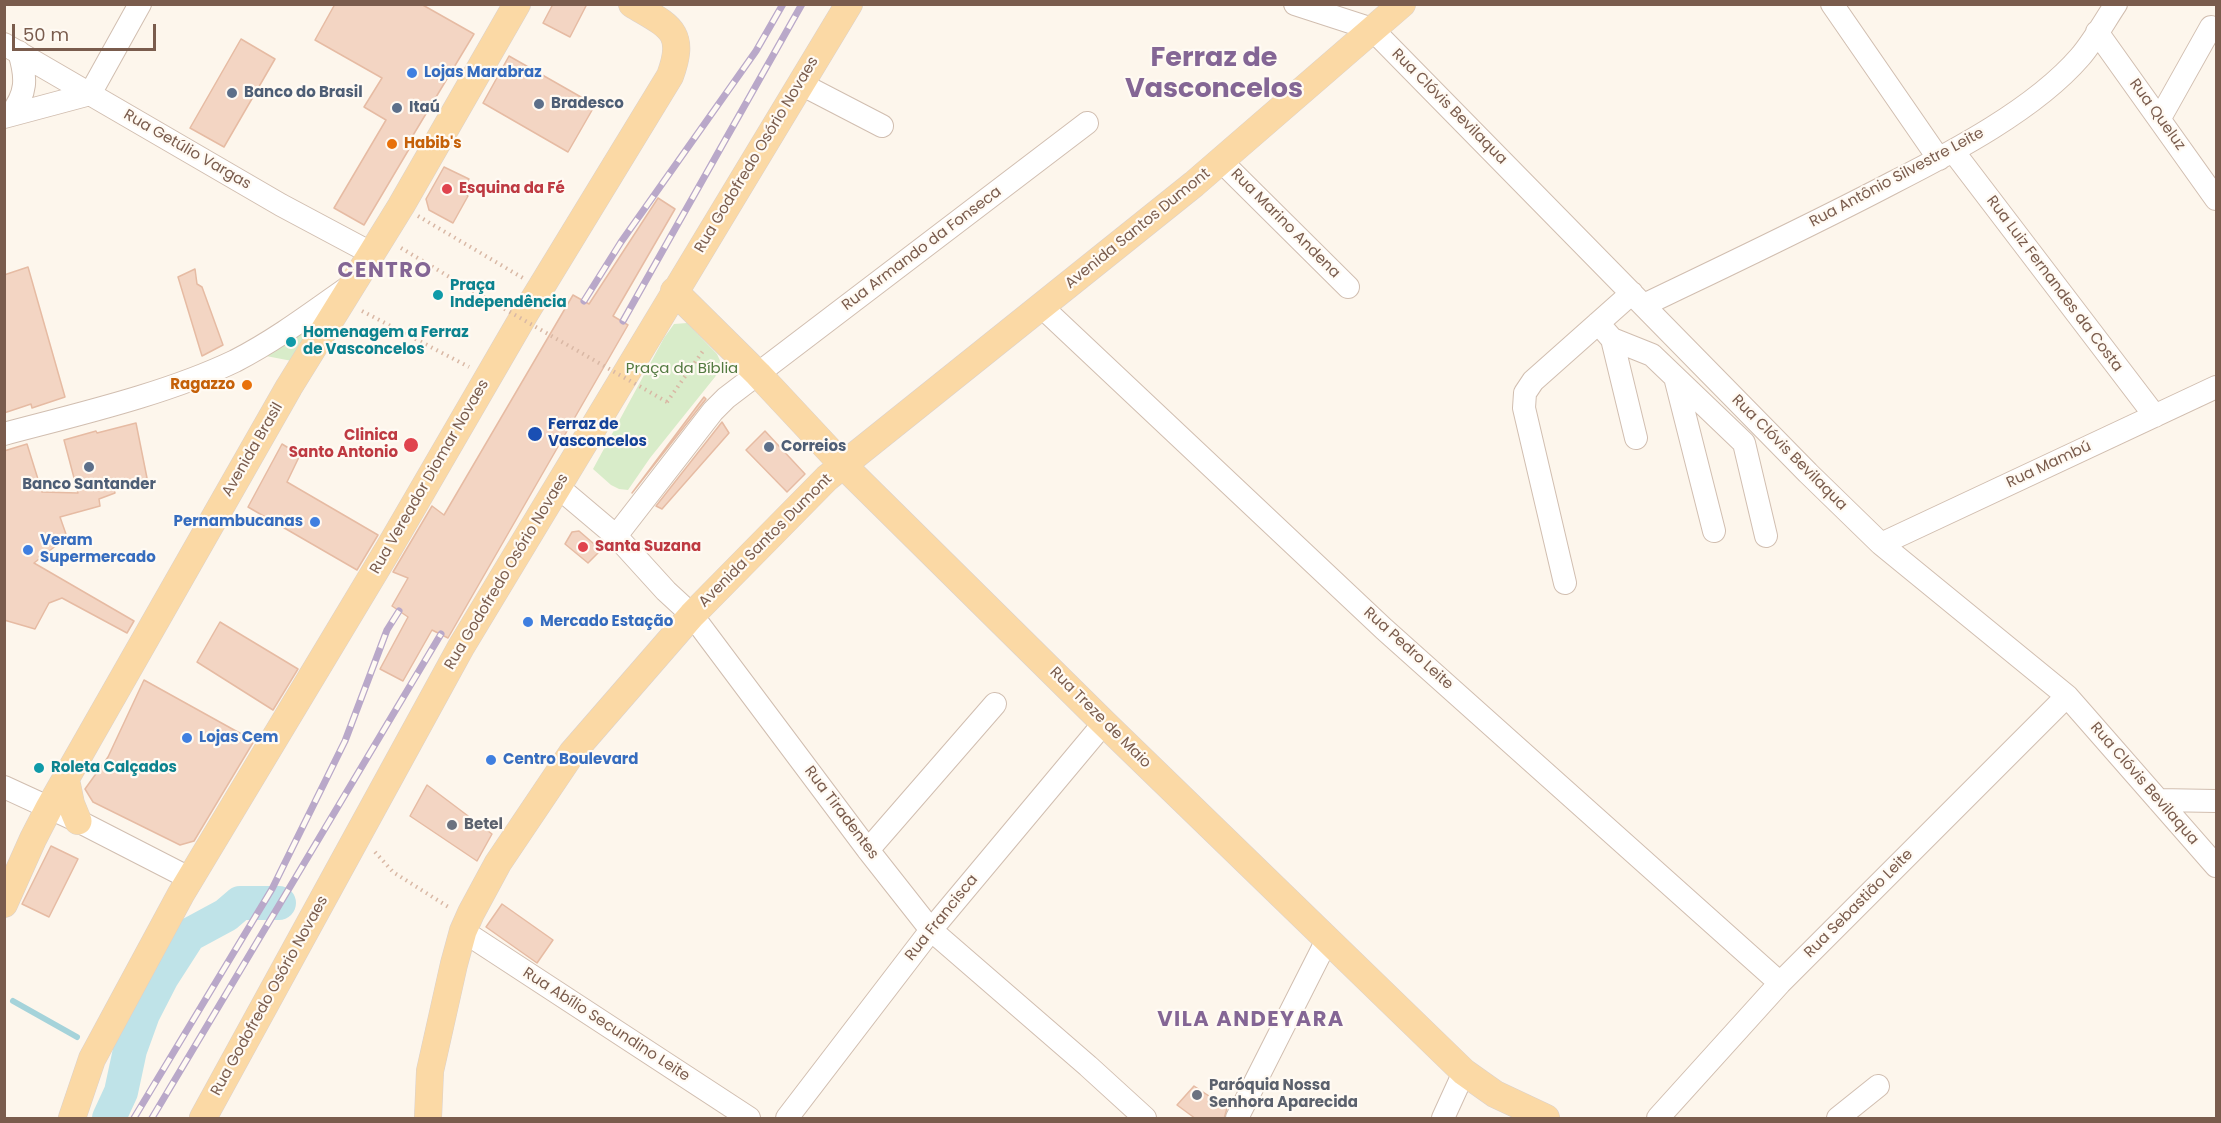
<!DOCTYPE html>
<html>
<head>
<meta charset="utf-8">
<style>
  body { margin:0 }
  #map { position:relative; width:2221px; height:1123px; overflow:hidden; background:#fdf6ec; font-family:Poppins,sans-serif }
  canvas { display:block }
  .frame { position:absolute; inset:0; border:6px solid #7a5c4d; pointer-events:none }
  .scale { position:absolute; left:12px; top:24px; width:144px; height:27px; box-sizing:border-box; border:3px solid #7a5c4d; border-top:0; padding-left:8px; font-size:18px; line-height:21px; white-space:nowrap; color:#7a5c4d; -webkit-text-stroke:4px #fffaf3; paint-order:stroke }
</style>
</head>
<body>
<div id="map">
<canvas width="2221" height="1123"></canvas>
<div class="frame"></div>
<div class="scale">50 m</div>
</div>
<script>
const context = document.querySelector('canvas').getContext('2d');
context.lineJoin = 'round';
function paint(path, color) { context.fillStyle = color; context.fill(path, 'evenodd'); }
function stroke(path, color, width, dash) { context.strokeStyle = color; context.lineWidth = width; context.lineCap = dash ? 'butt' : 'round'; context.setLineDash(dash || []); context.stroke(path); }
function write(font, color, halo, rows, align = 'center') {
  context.font = font + ' Poppins,sans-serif'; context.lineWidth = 4.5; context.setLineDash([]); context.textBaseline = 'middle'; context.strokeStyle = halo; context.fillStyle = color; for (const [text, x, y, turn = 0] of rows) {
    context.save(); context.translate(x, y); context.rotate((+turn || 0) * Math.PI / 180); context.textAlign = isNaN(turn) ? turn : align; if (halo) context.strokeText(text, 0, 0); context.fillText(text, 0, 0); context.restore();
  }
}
paint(new Path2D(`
  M315,322L292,361L266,356Z
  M687,323L717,354L723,367L650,458L628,490L619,489L611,485L593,469L664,338L674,324Z`), '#d8ecc9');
stroke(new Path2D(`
  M13,1001L77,1037`), '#a5d3da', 6);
stroke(new Path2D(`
  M109,1118L121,1092L130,1050L143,1014L162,977L189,935L226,915L240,903H279`), '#bfe3e8', 34);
const building = new Path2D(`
  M335,4H421L474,34L412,137L415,139L364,225L334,208L386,120L364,107L382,78L315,40Z
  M553,4H587L570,37L543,23Z
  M241,39L275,59L224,147L190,128Z
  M509,56L595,105L568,152L483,103Z
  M444,167L469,179L461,191L468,196L453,223L429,210L426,199Z
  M658,198L675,209L613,316L628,325L448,638L432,630L403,681L380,669L408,617L392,606L408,578L393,572L432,506L444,515L573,295L589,304Z
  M28,267L65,397L32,408L31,404L4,413V275Z
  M195,269L197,284L202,287L223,345L202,356L178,277Z
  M704,397L706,399L632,493Z
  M722,422L729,433L662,509L656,506Z
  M136,423L147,478L113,485L115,493L99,499L100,506L60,517L67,537L34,563L134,621L127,633L62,598L49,603L35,629L4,620V451L27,444L42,492L78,493L64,440L96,431L97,433Z
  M765,431L805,474L787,492L746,450Z
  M282,444L300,455L287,482L378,535L357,570L248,507Z
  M579,531L601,550L588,563L565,544L572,532Z
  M220,622L298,669L273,710L197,662Z
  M144,680L254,741L194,841L180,845L93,802L85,789L108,757Z
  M427,785L492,834L477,861L410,816Z
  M51,846L78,859L49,917L22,904Z
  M502,904L553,940L537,963L486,927Z
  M1194,1086L1227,1108L1224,1119H1196L1177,1105Z`);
paint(building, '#f3d5c3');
stroke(building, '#e6bba3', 1.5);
const minor = new Path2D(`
  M1295,4L1372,29L1808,473L1881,544L2067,696L2216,866
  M1832,4L1939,159
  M2097,32L2216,199
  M4,44L281,205L371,253
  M801,84L882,126
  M10,115C27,94 27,78 19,52
  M4,117L90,94L140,4
  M2160,118L2211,27
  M1953,151L2155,416
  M1221,161L1348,287
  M1644,305C1727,265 1810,226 1892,183C1953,152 2035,109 2080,57C2093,42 2104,22 2116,4
  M1042,307L1384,629L1780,983
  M1598,323L1612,339L1652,355L1744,443L1766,536
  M1612,339L1636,438
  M1675,377L1714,531
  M4,434C79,414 166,394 235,361C276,340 313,312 350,286
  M558,487L616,536L666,591L692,615L868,850L931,930L1088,1066L1145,1118
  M616,536L713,411L726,398L1087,123
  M1881,544L2216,387
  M1565,583L1524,408L1525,393L1533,381L1632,293
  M4,787L78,821L191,879
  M2158,800L2216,801
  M868,850L995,704
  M463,931L749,1118
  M787,1118L931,930L1104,723
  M1237,1118L1327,940
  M1443,1118L1464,1072
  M1658,1118L1780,983L2067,696
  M1838,1118L1878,1086`);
const major = new Path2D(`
  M674,291L758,374L843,465L1104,723L1464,1072L1495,1094L1546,1118
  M66,780L71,804L78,821
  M4,904L33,839L49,808L289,387L401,206L517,4
  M72,1118L92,1059L181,894L389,548L526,312L670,76C687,30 668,26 632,4
  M203,1118L461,647L849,4
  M428,1118L430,1071L454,964L463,931L471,913L498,863L572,753L692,615L827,478L1194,184L1402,4`);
stroke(minor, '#d1beb0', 24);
stroke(major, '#dad1cd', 28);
stroke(new Path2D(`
  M418,216L523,278
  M401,248L473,291
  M362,311L469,367
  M667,402L703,351
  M375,852L393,872L450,908`), '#d9b8a5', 4, [1.5, 4.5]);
stroke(minor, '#fff', 22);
stroke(major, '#fbd9a5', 27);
const rail = new Path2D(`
  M584,301L621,242L756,51L783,4
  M623,321L802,4
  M134,1118L272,889L345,741L387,630L399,611
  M152,1118L441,634`);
stroke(rail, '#b9a8c9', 7);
stroke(rail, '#fffaf3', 4.5, [14]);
stroke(new Path2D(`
  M473,291L667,402`), '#d9b8a5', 4, [1.5, 4.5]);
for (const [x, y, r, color] of [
  [412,73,6,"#3f7fe0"],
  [232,93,6,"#5c6f8a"],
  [539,104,6,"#5c6f8a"],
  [397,108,6,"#5c6f8a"],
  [392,144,6,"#e8710a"],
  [447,189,6,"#e0444e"],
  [438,295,6,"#0f9aa8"],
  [291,342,6,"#0f9aa8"],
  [247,385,6,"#e8710a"],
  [535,434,8,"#1a4fb4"],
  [411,445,8,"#e0444e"],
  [769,447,6,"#5c6f8a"],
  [89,467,6,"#5c6f8a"],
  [315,522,6,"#3f7fe0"],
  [583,547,6,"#e0444e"],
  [28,550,6,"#3f7fe0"],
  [528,622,6,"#3f7fe0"],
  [187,738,6,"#3f7fe0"],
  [491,760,6,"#3f7fe0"],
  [39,768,6,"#0f9aa8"],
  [452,825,6,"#6b7280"],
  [1197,1095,6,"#6b7280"]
]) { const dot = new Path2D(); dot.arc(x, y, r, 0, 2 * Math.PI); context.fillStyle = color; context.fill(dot); stroke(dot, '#fffaf3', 2); }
write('bold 15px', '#366cbe', '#fffaf3', [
  ["Lojas Marabraz",424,73],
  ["Pernambucanas",303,522,"right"],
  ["Veram",40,541],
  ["Supermercado",40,558],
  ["Mercado Estação",540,622],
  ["Lojas Cem",199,738],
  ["Centro Boulevard",503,760]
], 'left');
write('bold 15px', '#4e5e75', '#fffaf3', [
  ["Banco do Brasil",244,93],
  ["Bradesco",551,104],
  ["Itaú",409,108],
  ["Correios",781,447],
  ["Banco Santander",89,485,"center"]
], 'left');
write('15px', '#7a5c4d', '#fffaf3', [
  ["Rua Clóvis Bevilaqua",1449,107,45],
  ["Rua Queluz",2157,115,54],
  ["Rua Getúlio Vargas",187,150,30],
  ["Rua Godofredo Osório Novaes",757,155,-59],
  ["Rua Antônio Silvestre Leite",1897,178,-28],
  ["Rua Marino Andena",1285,224,45],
  ["Avenida Santos Dumont",1138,229,-39],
  ["Rua Armando da Fonseca",922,249,-37],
  ["Rua Luiz Fernandes da Costa",2054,284,53],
  ["Avenida Brasil",253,450,-60],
  ["Rua Clóvis Bevilaqua",1789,453,45],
  ["Rua Mambú",2049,465,-25],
  ["Rua Vereador Diomar Novaes",430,477,-60],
  ["Avenida Santos Dumont",766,541,-45],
  ["Rua Godofredo Osório Novaes",507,572,-59],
  ["Rua Pedro Leite",1408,649,42],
  ["Rua Treze de Maio",1100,718,45],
  ["Rua Clóvis Bevilaqua",2144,784,49],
  ["Rua Tiradentes",841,813,53],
  ["Rua Sebastião Leite",1859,904,-45],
  ["Rua Francisca",942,918,-51],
  ["Rua Godofredo Osório Novaes",270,996,-61],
  ["Rua Abílio Secundino Leite",606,1025,33]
]);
write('bold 15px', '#c56008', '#fffaf3', [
  ["Habib's",404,144],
  ["Ragazzo",235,385,"right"]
], 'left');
write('bold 15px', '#be3a42', '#fffaf3', [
  ["Esquina da Fé",459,189],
  ["Clinica",398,436,"right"],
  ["Santo Antonio",398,453,"right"],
  ["Santa Suzana",595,547]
], 'left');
write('bold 15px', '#0d838f', '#fffaf3', [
  ["Praça",450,286],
  ["Independência",450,303],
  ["Homenagem a Ferraz",303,333],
  ["de Vasconcelos",303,350],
  ["Roleta Calçados",51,768]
], 'left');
write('15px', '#537a41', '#fffaf3', [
  ["Praça da Bíblia",682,369]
]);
write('bold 15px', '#164399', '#fffaf3', [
  ["Ferraz de",548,425],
  ["Vasconcelos",548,442]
], 'left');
write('bold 15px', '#5b616d', '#fffaf3', [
  ["Betel",464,825],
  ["Paróquia Nossa",1209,1086],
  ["Senhora Aparecida",1209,1103]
], 'left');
context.letterSpacing = '1.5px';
write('bold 21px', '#846695', '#fffaf3', [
  ["CENTRO",385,272],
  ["VILA ANDEYARA",1251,1021]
]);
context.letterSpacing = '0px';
write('bold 27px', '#846695', '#fffaf3', [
  ["Ferraz de",1214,59],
  ["Vasconcelos",1214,90]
]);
</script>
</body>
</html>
